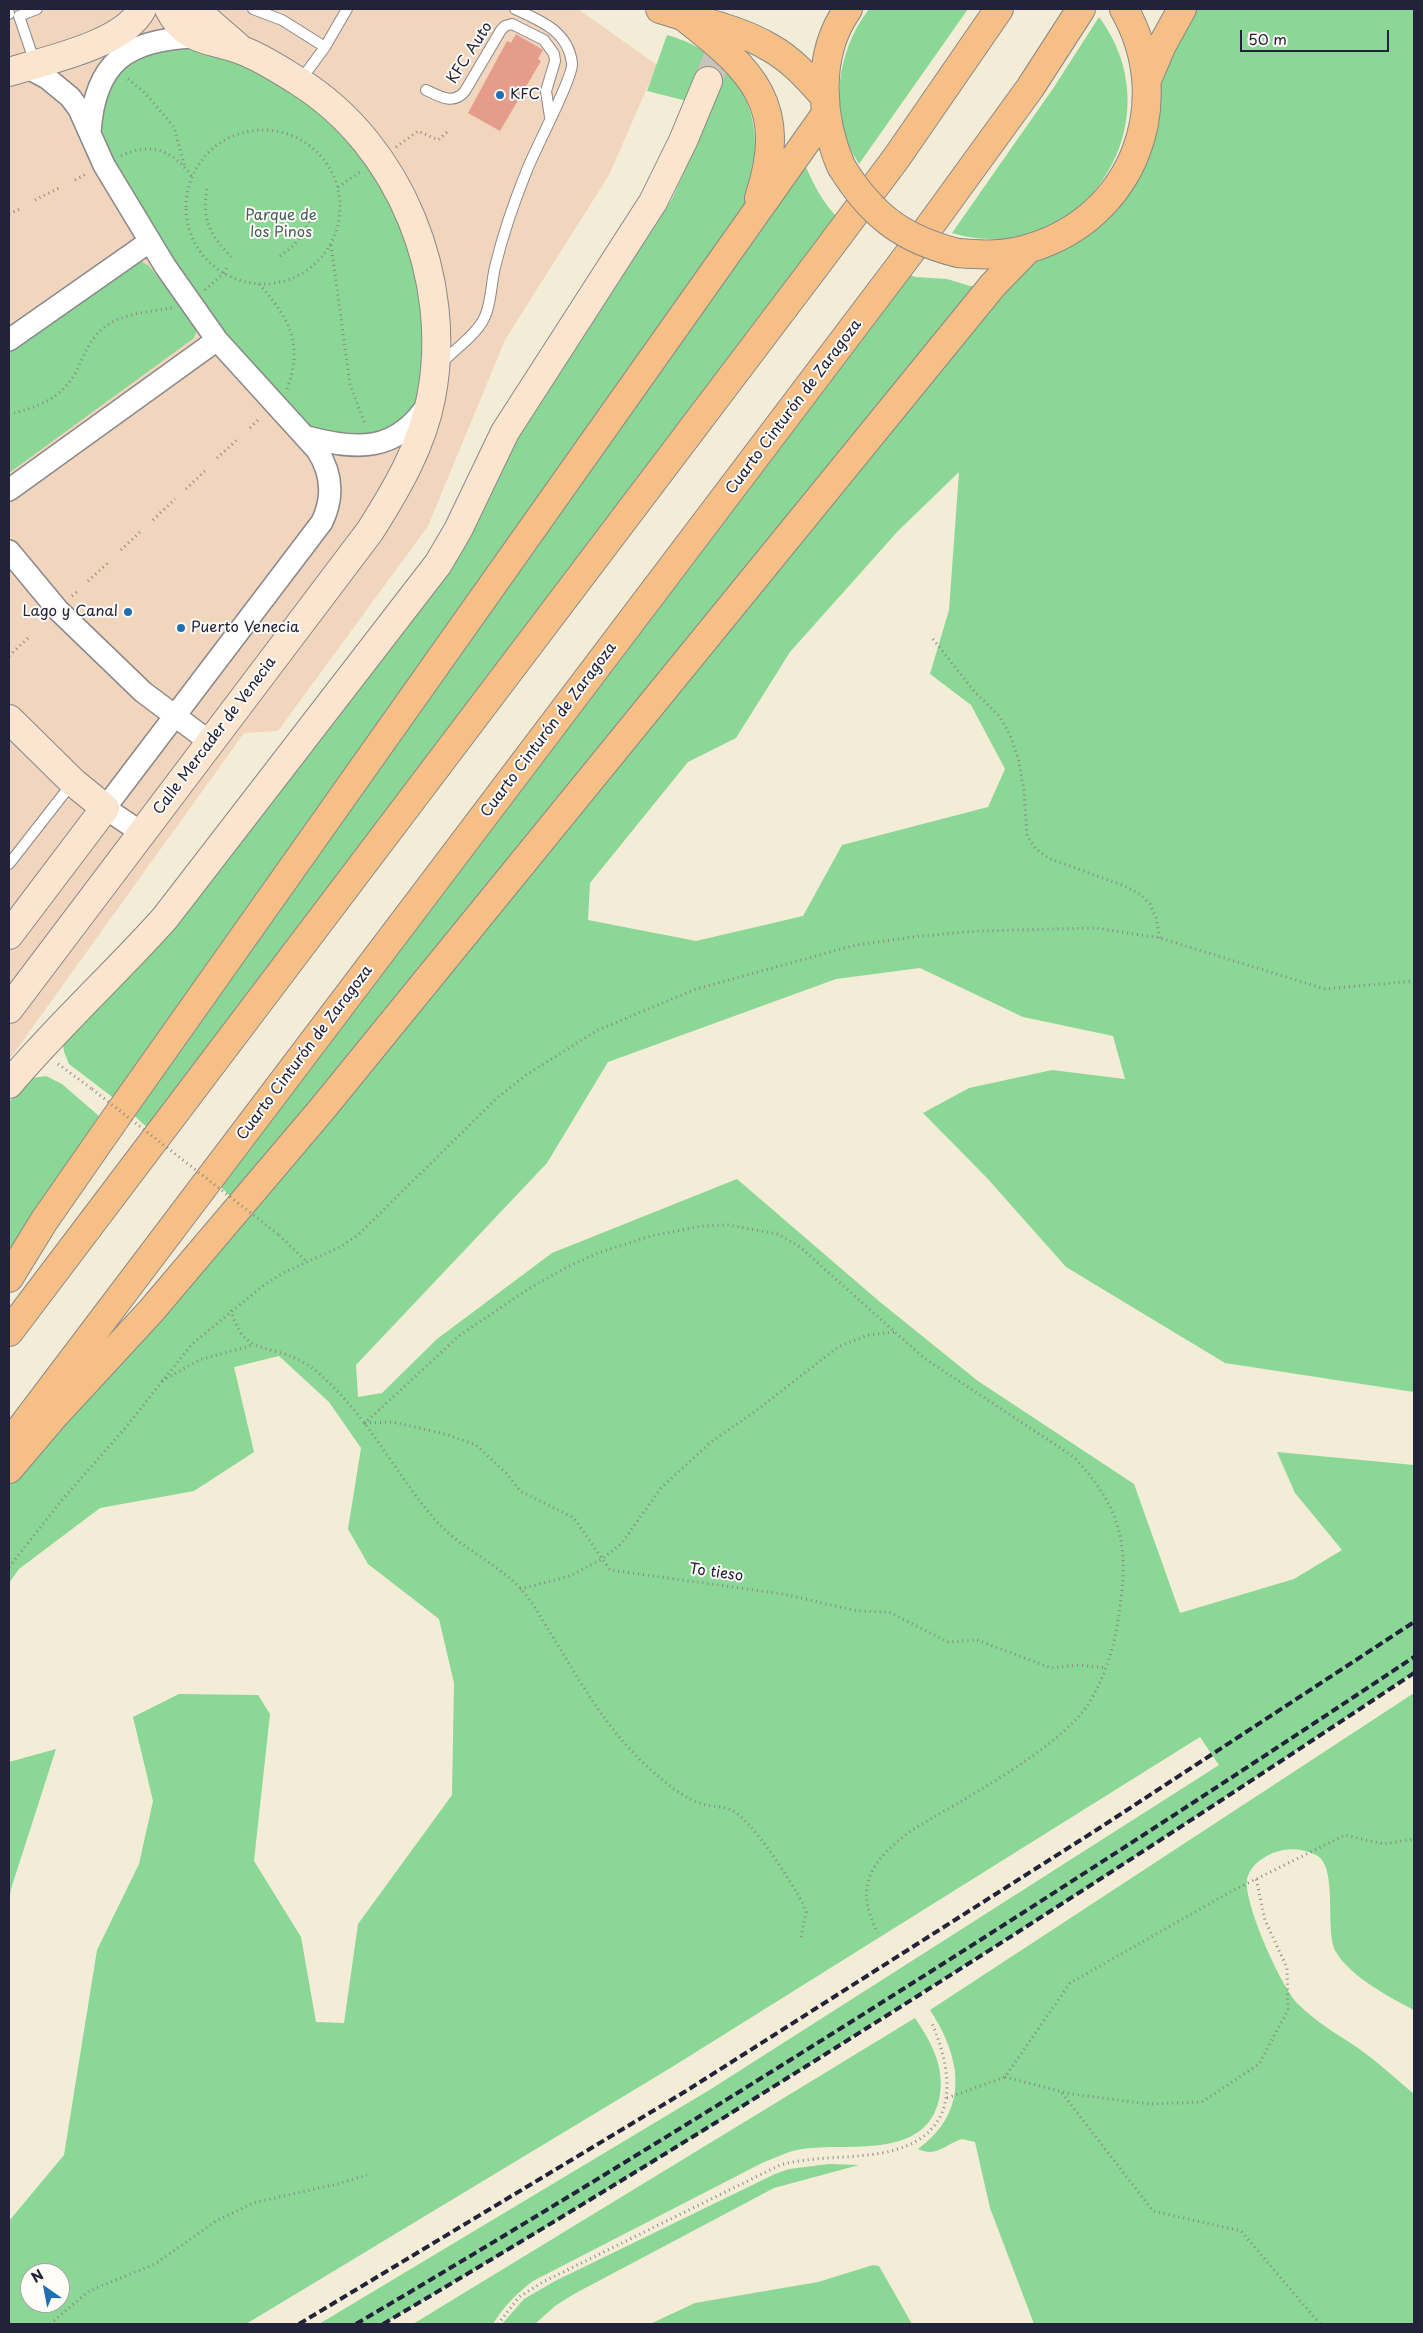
<!DOCTYPE html>
<html>
<head>
<meta charset="utf-8">
<style>
  body { margin:0 }
  #map { position:relative; width:1423px; height:2333px; overflow:hidden; background:#f3edd8; font-family:"Playpen Sans",sans-serif }
  canvas { display:block }
  .frame { position:absolute; inset:0; border:10px solid #22223b; pointer-events:none }
  .north { position:absolute; left:20px; top:2263px; width:50px; height:50px; box-sizing:border-box; background:#fdfcf7; border:1px solid #a5a5ac; border-radius:50%; rotate:327deg; font-size:14px; font-weight:700; line-height:20px; text-align:center; color:#22223b }
  .north::after { content:''; display:block; margin:auto; width:18px; height:22px; background:#1f6fb2; clip-path:polygon(50% 0,100% 100%,50% 72%,0 100%) }
  .scale { position:absolute; left:1240px; top:30px; width:149px; height:22px; box-sizing:border-box; border:2px solid #22223b; border-top:0; padding-left:6px; font-size:15px; line-height:18px; white-space:nowrap; color:#22223b; -webkit-text-stroke:4px #fdfcf7; paint-order:stroke }
</style>
</head>
<body>
<div id="map">
<canvas width="1423" height="2333"></canvas>
<div class="frame"></div>
<div class="north">N</div>
<div class="scale">50 m</div>
</div>
<script>
const context = document.querySelector('canvas').getContext('2d');
context.lineJoin = 'round';
function paint(path, color) { context.fillStyle = color; context.fill(path, 'evenodd'); }
function stroke(path, color, width, dash) { context.strokeStyle = color; context.lineWidth = width; context.lineCap = dash ? 'butt' : 'round'; context.setLineDash(dash || []); context.stroke(path); }
function write(font, color, halo, rows, align = 'center') {
  context.font = font + ' "Playpen Sans",sans-serif'; context.lineWidth = 4; context.setLineDash([]); context.textBaseline = 'middle'; context.strokeStyle = halo; context.fillStyle = color; for (const [text, x, y, turn = 0] of rows) {
    context.save(); context.translate(x, y); context.rotate((+turn || 0) * Math.PI / 180); context.textAlign = isNaN(turn) ? turn : align; if (halo) context.strokeText(text, 0, 0); context.fillText(text, 0, 0); context.restore();
  }
}
paint(new Path2D(`
  M9,9H578L657,65L609,175L505,340L428,526L278,731L244,733L9,1060Z`), '#f1d5bd');
paint(new Path2D(`
  M869,9H968L859,164C828,117 835,53 869,9Z
  M1182,9H1414V1392L1225,1363L1066,1267L987,1178L923,1113L969,1088L1052,1070L1125,1079L1113,1036L1023,1017L920,968L836,979L608,1062L547,1163L356,1365L358,1397L382,1393L437,1339L552,1253L737,1179L880,1302L978,1381L1134,1484L1180,1613L1294,1579L1342,1550L1295,1493L1277,1452L1414,1465V1673L1115,1870L704,2131L520,2243L383,2324H319L711,2089L1219,1765L1200,1737L672,2067L246,2324H9V2221L64,2155L97,1950L139,1864L153,1801L133,1717L179,1694L258,1695L270,1714L254,1861L301,1937L316,2022L344,2023L358,1924L452,1795L454,1683L439,1619L368,1564L348,1529L361,1448L329,1402L279,1356L234,1367L254,1452L194,1491L100,1508L19,1569L9,1583V1469L236,1202L211,1177L897,270L915,277L947,279L970,286L993,285L1103,204ZM959,472L949,610L930,674L971,705L1005,769L988,807L842,845L803,916L696,941L588,920L590,883L688,762L736,738L790,652L898,531ZM30,2273H60V2303H30Z
  M1099,17C1179,124 1079,271 952,233L1054,87Z
  M667,35C691,42 701,48 720,64C766,104 756,161 752,217L799,152C812,180 822,206 846,225L156,1136L124,1106L69,1064L64,1052L63,1044L420,588L522,404L672,199L700,136L719,80L698,71L687,101L647,91Z
  M193,45L225,52L309,96L369,158L417,253L428,367L413,414L381,438L323,436L306,424L221,330L140,210L108,149L102,131L100,113L110,82L135,54Z
  M133,261H141L149,266L195,323L197,330L194,338L9,473V349Z
  M46,1076L62,1084L99,1116L9,1250V1102L32,1078Z
  M1414,1693V2010C1389,1997 1351,1977 1336,1952C1324,1931 1339,1866 1316,1855C1298,1846 1278,1848 1262,1859C1255,1863 1249,1871 1247,1879C1243,1902 1281,1987 1298,2004C1316,2022 1337,2034 1358,2048C1378,2062 1396,2079 1414,2094V2324H1034L990,2208L975,2142L962,2139C945,2144 937,2158 918,2149C970,2111 962,2059 930,2010Z
  M56,1749L11,1889L9,1903V1762Z
  M915,2018C932,2043 946,2069 939,2100C924,2161 847,2142 802,2149C788,2151 775,2158 762,2163L533,2281C516,2294 504,2306 493,2324H413Z
  M829,2164L859,2165L774,2188L574,2294L555,2306L535,2324H502L524,2299L555,2281L775,2174L789,2169Z
  M873,2265L879,2266L912,2324H650L695,2303L818,2282Z`), '#8bd795');
paint(new Path2D(`
  M516,34L543,50L538,59L541,61L500,131L468,113L507,41L511,43Z`), '#e69c8b');
stroke(new Path2D(`
  M708,81L737,9`), '#c9c4b9', 28, [28, 14]);
const lane = new Path2D(`
  M253,9L282,20L325,47
  M9,13V14
  M35,63L19,16L37,9
  M300,81L325,47L347,9
  M426,90C440,97 454,105 465,91L501,30L505,26L512,24L544,40L554,54L555,61L546,91L550,117
  M442,363C454,349 473,338 482,322C491,308 491,284 495,267C503,234 514,202 527,170C534,151 574,76 572,63C568,31 541,21 515,9
  M9,864L73,782`);
const street = new Path2D(`
  M26,67L47,78L70,97L79,109L104,165L165,266L217,340L317,450C332,473 334,497 322,522L105,808L142,833
  M90,132C95,62 126,40 194,37
  M9,340L149,242
  M307,437C356,450 396,453 428,404
  M9,490L217,340
  M9,551L58,610L143,692L210,742`);
const secondary = new Path2D(`
  M198,9L207,20L237,46
  M9,72C47,60 123,45 142,9
  M9,719L73,782L105,808L9,935
  M9,1009L370,531C396,490 422,446 431,398C454,280 401,145 298,81C280,70 261,57 241,50C211,39 185,42 169,9
  M9,1084C58,1026 114,975 165,918L438,564L458,530L505,432L653,202L683,141L708,81`);
const primary = new Path2D(`
  M660,9C696,21 737,28 769,47C791,59 807,77 824,96
  M841,166C820,117 816,54 848,9
  M958,253C982,255 1006,256 1030,248C1134,217 1177,102 1124,9`);
const highway = new Path2D(`
  M684,17C753,71 790,105 759,198
  M1147,80L1162,45L1182,9
  M9,1278L44,1221L124,1106L825,115
  M9,1332L820,260L897,157L999,9
  M9,1444L924,234L1030,88L1081,9
  M9,1469L54,1416L151,1311L323,1108L993,285L1028,249`);
stroke(lane, '#8a888a', 12);
stroke(street, '#8a888a', 24);
stroke(secondary, '#8a888a', 30);
stroke(primary, '#8a888a', 30);
stroke(highway, '#8a888a', 30);
stroke(new Path2D(`
  M128,79L145,93L174,127L185,167
  M186 207a77 77 0 1 1 154 0a77 77 0 1 1-154 0Z
  M396,147L418,131L438,140L447,132
  M121,156C151,141 174,151 192,177
  M75,180L86,174
  M338,187L360,172
  M207,189C201,219 211,236 231,257
  M35,200L61,187
  M9,214L22,208
  M331,245L350,384L365,425
  M280,256C295,246 303,236 310,219
  M259,284C289,318 304,344 287,389
  M205,290L224,273L228,266
  M9,414C37,408 63,398 77,370C83,357 89,342 100,331C119,313 148,312 172,308
  M250,428L260,418
  M217,458L239,438
  M186,489L207,469
  M153,520L175,499
  M121,550L142,530
  M88,581L110,561
  M72,596L78,591
  M933,639L974,691L1000,717L1010,735L1019,761L1024,791L1027,836L1036,849L1048,858L1127,887L1140,894L1150,904L1156,918L1160,938
  M9,656L28,638
  M58,1064L92,1089
  M279,1235L307,1262
  M231,1310C243,1356 267,1343 301,1361C317,1369 328,1382 340,1394C377,1433 402,1483 438,1523C462,1549 497,1563 521,1589C535,1605 545,1625 556,1642C576,1675 595,1708 620,1738C639,1760 674,1795 702,1804C711,1807 723,1806 731,1810C752,1819 792,1883 803,1904L806,1912L801,1937
  M162,1381L199,1360L253,1345
  M365,1423L393,1422L445,1434L476,1445L507,1474L520,1491L574,1518L610,1570L783,1594L857,1611L889,1612L948,1642L977,1640L1051,1668L1079,1665L1106,1668
  M364,1424L460,1335L530,1288L567,1267L598,1253L651,1236L702,1226L728,1225L778,1234L800,1247L924,1358L1074,1457C1116,1503 1129,1537 1121,1599C1117,1636 1109,1670 1089,1703C1061,1748 960,1801 912,1830C873,1859 852,1885 878,1933
  M9,1567L62,1500L126,1427L192,1344L264,1285L285,1272L340,1247L358,1235L497,1098L526,1075L598,1030L696,989L856,945L920,936L978,931L1096,928L1160,938L1325,989L1414,981
  M520,1589L570,1576L602,1559L621,1544L661,1488L711,1442L757,1410L838,1347L868,1335L895,1332
  M1005,2077L1071,2094L1149,2104L1202,2102L1259,2064L1288,2010L1287,1968L1265,1920L1256,1878
  M1062,2093L1153,2211L1241,2231L1320,2324
  M947,2098L1005,2077L1070,1983L1230,1892L1345,1835L1384,1844L1414,1839
  M50,2324L89,2291L155,2264L216,2221L253,2203L337,2184L367,2175
  M498,2324L519,2297L543,2282L780,2165C813,2156 848,2159 882,2153C957,2139 957,2083 932,2023`), '#8a888a', 3, [1, 4]);
stroke(lane, '#fff', 10);
stroke(street, '#fff', 21);
stroke(secondary, '#fbe5cf', 28);
stroke(primary, '#f5bf86', 28);
stroke(highway, '#f5bf86', 28);
stroke(new Path2D(`
  M299,2324L686,2091L1098,1829L1414,1622
  M356,2324C715,2112 1067,1888 1414,1657
  M383,2324C733,2117 1076,1898 1414,1673`), '#22223b', 4, [8, 4]);
const primaryBridge = new Path2D(`
  M841,166C871,215 902,239 958,253`);
stroke(primaryBridge, '#8a888a', 30, []);
stroke(new Path2D(`
  M92,1089L279,1235`), '#8a888a', 3, [1, 4]);
stroke(primaryBridge, '#f5bf86', 28);
for (const [x, y, r, color] of [
  [500,95,5,"#1f6fb2"],
  [128,612,5,"#1f6fb2"],
  [181,628,5,"#1f6fb2"]
]) { const dot = new Path2D(); dot.arc(x, y, r, 0, 2 * Math.PI); context.fillStyle = color; context.fill(dot); stroke(dot, '#fdfcf7', 2); }
write('15px', '#22223b', '#fdfcf7', [
  ["KFC Auto",470,53,-57],
  ["Cuarto Cinturón de Zaragoza",794,407,-53],
  ["Cuarto Cinturón de Zaragoza",549,730,-53],
  ["Calle Mercader de Venecia",215,736,-53],
  ["Cuarto Cinturón de Zaragoza",305,1053,-53],
  ["To tieso",716,1573,8]
]);
write('15px', '#22223b', '#fdfcf7', [
  ["KFC",510,95],
  ["Lago y Canal",118,612,"right"],
  ["Puerto Venecia",191,628]
], 'left');
write('15px', '#47615a', '#fdfcf7', [
  ["Parque de",281,216],
  ["los Pinos",281,233]
]);
</script>
</body>
</html>
